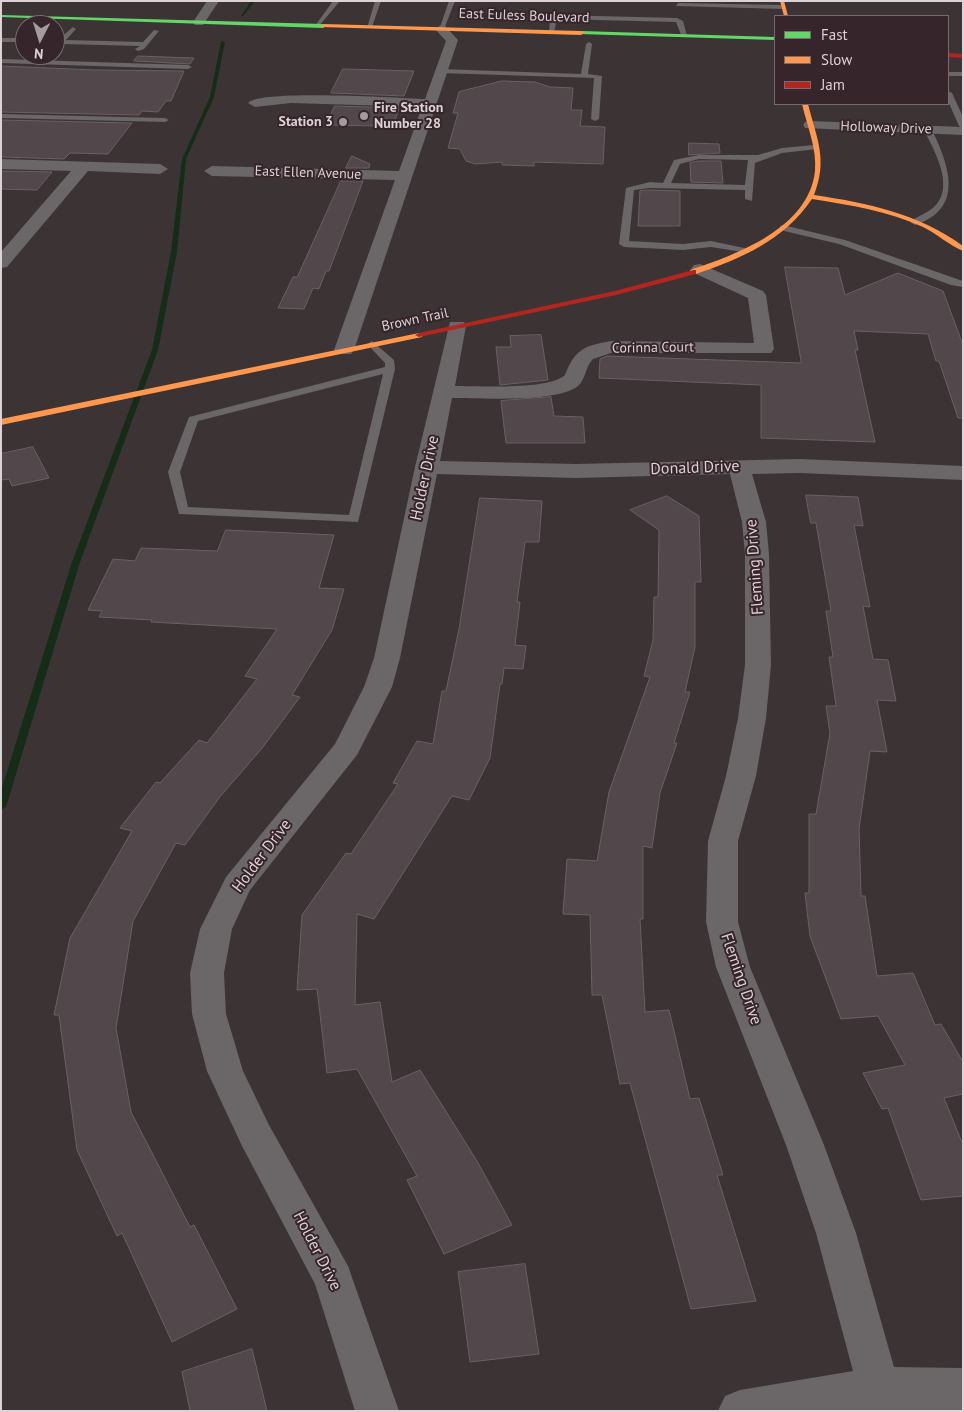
<!DOCTYPE html>
<html>
<head>
<meta charset="utf-8">
<style>
  body { margin:0 }
  #map { position:relative; width:964px; height:1412px; overflow:hidden; background:#3c3335; font-family:"PT Sans",sans-serif }
  canvas { display:block }
  .frame { position:absolute; inset:0; border:2px solid #ddd2d5; pointer-events:none }
  .legend { position:absolute; left:774px; top:15px; width:175px; height:90px; box-sizing:border-box; background:#36252a; border:1px solid #796a6e; margin:0; padding:6px 9px; list-style:none; font-size:15px; color:#ddd2d5 }
  .legend li { display:flex; align-items:center; gap:10px; height:25px }
  .legend b { width:25px; border:1px solid #796a6e }
  .north { position:absolute; left:15px; top:15px; width:50px; height:50px; box-sizing:border-box; background:#36252a; border:1px solid #796a6e; border-radius:50%; rotate:185deg; font-size:14px; font-weight:700; line-height:20px; text-align:center; color:#ddd2d5 }
  .north::after { content:''; display:block; margin:auto; width:18px; height:22px; background:#a59a9d; clip-path:polygon(50% 0,100% 100%,50% 72%,0 100%) }
</style>
</head>
<body>
<div id="map">
<canvas width="964" height="1412"></canvas>
<div class="frame"></div>
<ul class="legend">
<li><b style="height:6px;background:#63d668"></b>Fast</li>
<li><b style="height:6px;background:#ff974d"></b>Slow</li>
<li><b style="height:6px;background:#b3261e"></b>Jam</li>
</ul>
<div class="north">N</div>
</div>
<script>
const context = document.querySelector('canvas').getContext('2d');
context.lineJoin = 'round';
function paint(path, color) { context.fillStyle = color; context.fill(path, 'evenodd'); }
function stroke(path, color, width, dash) { context.strokeStyle = color; context.lineWidth = width; context.lineCap = dash ? 'butt' : 'round'; context.setLineDash(dash || []); context.stroke(path); }
function write(font, color, halo, rows, align = 'center') {
  context.font = font + ' "PT Sans",sans-serif'; context.lineWidth = 4; context.setLineDash([]); context.textBaseline = 'middle'; context.strokeStyle = halo; context.fillStyle = color; for (const [text, x, y, turn = 0] of rows) {
    context.save(); context.translate(x, y); context.rotate((+turn || 0) * Math.PI / 180); context.textAlign = isNaN(turn) ? turn : align; if (halo) context.strokeText(text, 0, 0); context.fillText(text, 0, 0); context.restore();
  }
}
paint(new Path2D(`
  M251,1H255L243,16H241Z
  M223,41L225,42L214,97L186,159L177,252L158,350L80,562L6,807L1,810V791L72,562L152,350L171,252L182,159L210,97L221,42Z`), '#152c17');
const building = new Path2D(`
  M138,56L194,58L190,64L134,61Z
  M1,66L95,70L184,71L171,101H166L158,112L142,111L139,115L1,112Z
  M343,69L414,71L404,96L331,93Z
  M502,81L535,82L550,87L573,88L571,110H582L580,126L605,127L603,164L534,162V166L502,165V162L475,164L466,161L460,149L448,148L458,113H453L459,92Z
  M335,106L399,108L395,120L382,119L379,126L326,125Z
  M1,120L132,123L108,154L70,153L64,159L1,157Z
  M689,143L719,144L720,153L689,155Z
  M352,156L370,164L369,168H346Z
  M699,161H721L723,183L691,182L690,163Z
  M1,171L52,172L37,190L1,189Z
  M341,181H363L329,271H326L319,289L313,288L304,309L278,308L293,277H297Z
  M650,190L680,191V226H638L640,191Z
  M785,267L838,268L845,295L898,273L943,291L963,345V418H958L939,361H936L928,334L854,331L858,350H855L875,442L761,438V385L599,378L600,359L607,356L801,363Z
  M541,335L548,380L500,385L496,347H511L510,336Z
  M551,397L554,416L583,417L585,443H506L501,401Z
  M33,447L49,478L12,486L9,479L1,480V454Z
  M806,495L858,497L863,526L854,525L870,607L863,606L873,659L888,660L896,701L877,700L887,752L870,751L859,829L861,896H865L877,976L913,973L935,1025L941,1024L963,1062V1094L944,1098L963,1145V1196L921,1200L888,1108L882,1109L863,1073L905,1065L878,1016L841,1019L810,936L805,893H809V814H816L830,733L826,706H836L829,657H833L826,611H831L816,523H811Z
  M667,496L699,516L701,582H695V647L685,692H690L674,743H677L660,793L652,848L643,846V919H640L645,1012L669,1010L690,1099L699,1098L723,1175H717L756,1301L691,1309L630,1083L620,1084L602,995H592L590,915L563,914L567,859L597,861L609,792L650,677L644,676L653,640L654,597H658L659,530L630,510Z
  M480,498L542,501L539,542H525L517,602H520L515,645L526,646L523,669L504,668L502,684H500L490,758L469,800L452,796L374,919L357,914L355,1005L380,1002L392,1082L420,1070L477,1161L512,1225L444,1254L407,1180L417,1176L357,1069L327,1073L317,989L297,990L302,915L346,853L351,854L398,784L393,783L417,741L433,744L442,691H446L459,629Z
  M226,530L334,535L319,588L344,589L332,630L292,695L300,697L263,747L219,798L185,845L176,843L133,921L116,1028L131,1112L190,1227L194,1225L237,1309L172,1342L122,1233L117,1236L77,1150L59,1015H54L70,938L132,831L120,828L156,782L160,783L199,740L207,743L257,679L245,676L277,629L151,622L152,620L99,617L102,611L88,610L113,559L135,561L141,548L217,551Z
  M525,1264L539,1354L470,1362L458,1272Z
  M252,1349L267,1411H190L182,1372Z`);
paint(building, '#52474a');
stroke(building, '#696163', 1);
paint(new Path2D(`
  M333,1H340L319,26H315Z
  M375,1H381L372,27L367,28Z
  M449,1H455L444,29L439,30Z
  M678,3L783,5L786,7L783,9L676,6Z
  M555,15L677,18L683,21L687,36L682,37L676,22L557,19L554,32L549,33L550,19Z
  M73,27L76,29L66,40L143,42L154,30L159,31L144,49L138,51L135,49L140,46L62,44L55,48V39L58,40Z
  M1,38H25V42H1Z
  M589,42L592,44L588,74L602,76L599,119L595,121L591,119L594,78L440,73L436,71L440,69L581,74L586,44Z
  M1,59L188,65L192,67L188,69L1,63Z
  M948,72H963V76H948Z
  M948,91L952,93L963,117V128L959,126L948,101Z
  M1,114L165,118L169,120L165,122L1,118Z
  M928,128L932,130C950,167 964,209 915,225L910,222L912,220C919,216 929,212 935,206C955,186 934,150 924,130Z
  M814,145H817V149L782,153L755,163L752,201L745,199V190L650,188L634,190L629,241L683,244L711,241L749,249V253L711,247L683,250L624,247L619,244L626,188L650,182L663,183L674,160L699,155H758L782,148ZM699,159L748,160L745,185L671,183L680,164Z
  M783,225L845,240L963,281V287L951,285L839,244L780,230V226Z
  M372,341L394,360L395,369L358,522L179,514L168,472L189,417L385,367V363L367,344ZM383,374L349,515L188,507L180,472L198,421Z`), '#6b6667');
paint(new Path2D(`
  M207,1H219L203,25H195L193,22Z
  M441,25L445,26L458,40L354,350L351,354H337L334,350L395,180L212,176L204,171L212,166L399,171L422,107L291,103L255,107L248,103C259,89 400,98 425,99L446,41L435,29Z
  M810,121L963,127V135L805,128L803,125L805,122Z
  M1,159L160,164L168,169L160,174L88,171L7,267L1,268V252L71,171L1,169Z
  M700,264L763,291L766,295L774,349L771,353H611L593,359C585,367 586,379 578,386C557,403 480,398 452,398L440,461L576,464L800,459L963,466V480L800,473L752,474L766,522L769,554L771,665L766,718L756,776L738,841V922L750,967L824,1145L856,1233L894,1367L963,1368V1410L718,1411L725,1396L740,1390L853,1371L816,1233L786,1145L716,967L706,922L708,841L726,776L738,718L745,665V554L742,522L730,474L576,478L437,474L400,658L392,687L357,755L250,890L232,929L224,973L226,1014L243,1071L269,1125L348,1266L399,1411H355L315,1284L242,1146L207,1071L192,1014L190,973L200,929L226,877L335,744L364,687L374,658L415,467L450,322H464L466,326L455,386C479,386 549,390 565,375C575,349 584,346 611,341L754,343L748,298L694,273L691,269L694,265Z`), '#6b6667');
paint(new Path2D(`
  M1,15L323,24L326,26L323,28L1,17Z
  M581,31L775,37V40L579,34Z`), '#63d668');
paint(new Path2D(`
  M780,1H784L788,16H784Z
  M323,24L581,31L584,33L581,35L321,27Z
  M802,104H808C817,140 828,159 814,195C867,203 918,213 963,246V251C949,245 937,234 923,227C888,211 850,205 812,199C783,241 742,258 696,274H690V270C736,255 809,228 815,171C817,148 807,126 802,104Z
  M419,333L423,335L422,337L1,425V419Z`), '#ff974d');
paint(new Path2D(`
  M948,53L963,54V58L948,57Z
  M693,270H696V274L616,295L419,337L415,335L419,333L615,291Z`), '#b3261e');
for (const [x, y, r, color] of [
  [364,116,5,"#a59a9d"],
  [343,122,5,"#a59a9d"]
]) { const dot = new Path2D(); dot.arc(x, y, r, 0, 2 * Math.PI); context.fillStyle = color; context.fill(dot); stroke(dot, '#36252a', 2); }
write('14px', '#ddd2d5', '#36252a', [
  ["East Euless Boulevard",524,16,2],
  ["Holloway Drive",886,128,2],
  ["East Ellen Avenue",308,173,2],
  ["Brown Trail",415,320,-12],
  ["Corinna Court",653,348,-1]
]);
write('bold 14px', '#ddd2d5', '#36252a', [
  ["Fire Station",374,108],
  ["Number 28",374,124],
  ["Station 3",333,122,"right"]
], 'left');
write('16px', '#ddd2d5', '#36252a', [
  ["Donald Drive",695,468,-2],
  ["Holder Drive",425,478,-78],
  ["Fleming Drive",755,567,-94],
  ["Holder Drive",262,856,-53],
  ["Fleming Drive",741,979,71],
  ["Holder Drive",317,1251,63]
]);
</script>
</body>
</html>
